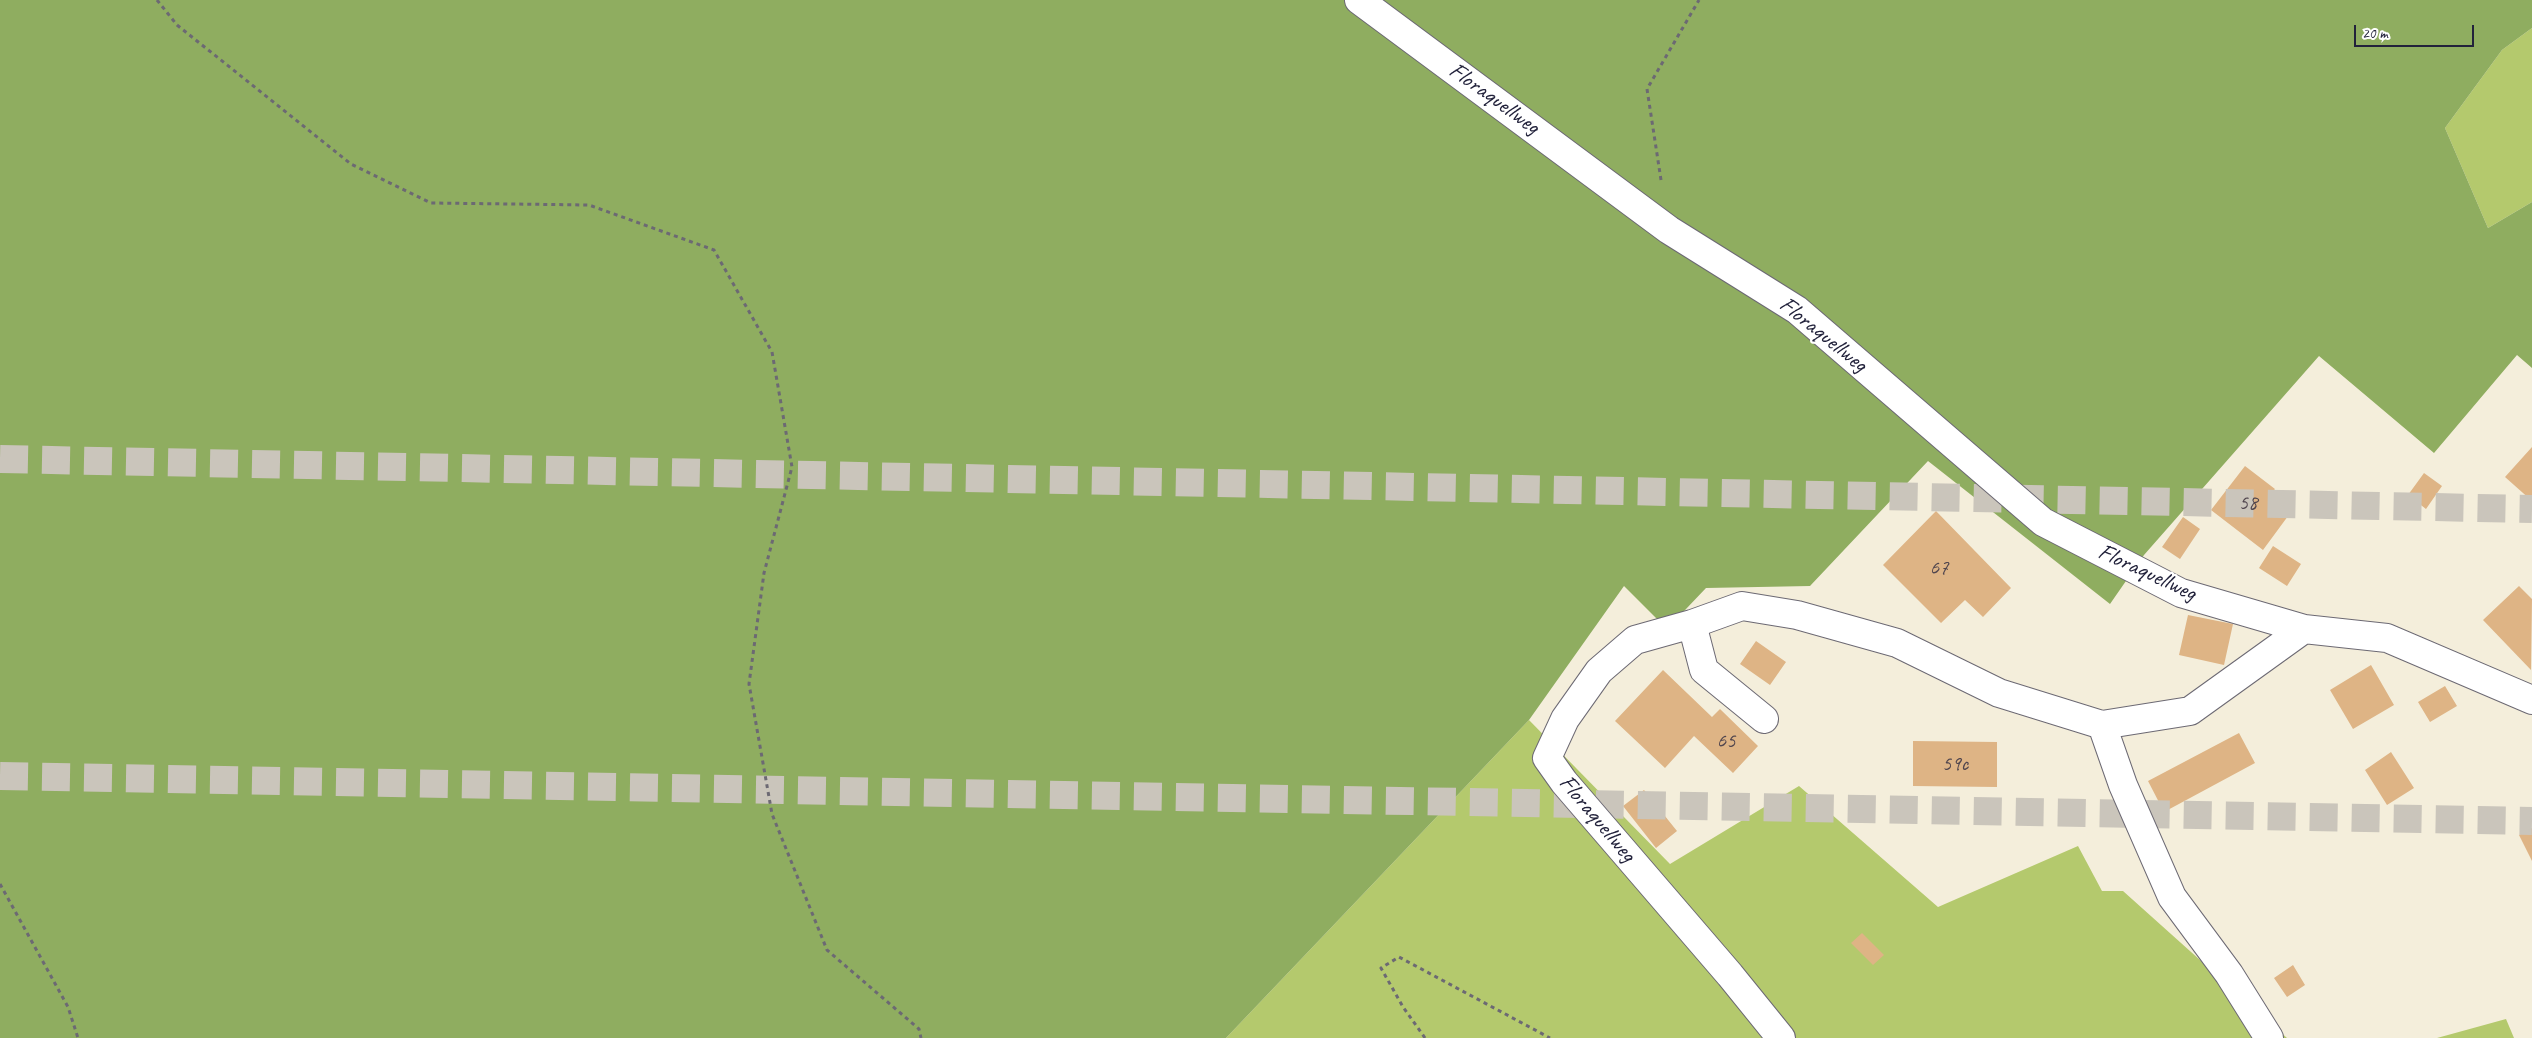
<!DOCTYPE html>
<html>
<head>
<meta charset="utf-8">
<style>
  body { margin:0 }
  #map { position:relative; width:2532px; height:1038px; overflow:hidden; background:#f4eedb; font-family:Caveat,sans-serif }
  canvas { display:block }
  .scale { position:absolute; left:2354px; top:25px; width:120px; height:22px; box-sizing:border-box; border:2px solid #22223b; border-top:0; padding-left:6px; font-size:15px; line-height:18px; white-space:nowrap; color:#22223b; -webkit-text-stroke:4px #fff; paint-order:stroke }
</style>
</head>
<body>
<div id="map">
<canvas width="2532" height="1038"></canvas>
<div class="scale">20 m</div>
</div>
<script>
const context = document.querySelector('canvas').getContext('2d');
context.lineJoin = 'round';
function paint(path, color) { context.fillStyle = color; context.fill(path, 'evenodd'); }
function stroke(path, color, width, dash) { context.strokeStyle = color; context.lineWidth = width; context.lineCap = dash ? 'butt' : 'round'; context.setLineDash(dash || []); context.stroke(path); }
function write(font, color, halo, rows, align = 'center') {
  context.font = font + ' Caveat,sans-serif'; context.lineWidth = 4.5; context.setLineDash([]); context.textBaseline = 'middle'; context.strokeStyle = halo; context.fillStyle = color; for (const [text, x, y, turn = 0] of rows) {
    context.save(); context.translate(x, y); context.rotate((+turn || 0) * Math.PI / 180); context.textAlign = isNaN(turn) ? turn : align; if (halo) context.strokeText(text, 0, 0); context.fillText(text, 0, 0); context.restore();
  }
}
paint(new Path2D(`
  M2532,28V202L2488,228L2445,128L2502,50Z
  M1529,720L1670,864L1799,786L1938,907L2078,846L2102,891H2123L2287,1038H1226Z
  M2506,1019L2514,1038H2437Z`), '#b4c96d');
paint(new Path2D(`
  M0,0H2532V28L2502,50L2445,128L2488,228L2532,202V368L2517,355L2434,453L2319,356L2144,555L2110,604L1928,461L1810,586L1706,588L1667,629L1624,586L1529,720L1226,1038H0Z`), '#8fad60');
paint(new Path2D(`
  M2532,447V501L2505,477Z
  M2245,466L2275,489L2270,495L2291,512L2263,550L2211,510Z
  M2424,473L2442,486L2426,509L2408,495Z
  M1936,511L2011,588L1983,617L1965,600L1941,623L1883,565Z
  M2183,517L2200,529L2180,559L2162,547Z
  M2273,546L2301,564L2287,586L2259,568Z
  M2519,586L2532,599L2531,670L2483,620Z
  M2188,615L2233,624L2224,665L2179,655Z
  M1756,641L1786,662L1770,685L1740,664Z
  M2371,665L2394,705L2353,729L2330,690Z
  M1663,670L1712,717L1720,709L1758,746L1733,773L1694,736L1665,768L1615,721Z
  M2445,686L2457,706L2430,722L2418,702Z
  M2239,733L2255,763L2164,812L2148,781Z
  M1913,741L1997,742V787L1913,786Z
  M2391,752L2414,788L2387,805L2365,770Z
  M1644,790L1677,831L1656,848L1623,806Z
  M2532,828V861L2519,835Z
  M1862,933L1884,955L1873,965L1851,943Z
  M2293,965L2305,985L2287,997L2274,978Z`), '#deb485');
stroke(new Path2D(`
  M0,459L2532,509
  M0,776L2532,821`), '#cac5bb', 28, [28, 14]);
const minor = new Path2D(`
  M1359,0L1669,230L1797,310L2043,522L2181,593L2304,629L2387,638L2532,700
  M1692,624L1635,640L1599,671L1565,719L1547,758L1564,782L1730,975L1781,1038
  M1764,719L1704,670L1692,624L1742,606L1797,615L1897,643L1999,693L2102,725L2190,711L2304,629
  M2102,725L2123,785L2172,897L2229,974L2269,1038`);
stroke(minor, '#6c6973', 30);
stroke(new Path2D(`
  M157,0L177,25L351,164L431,203L589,205L714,250L772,352L792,467L764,573L749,684L772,814L827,950L919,1029L921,1038
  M1661,180L1647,89L1699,0
  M0,884L68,1007L78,1038
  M1425,1038L1403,1007L1381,968L1399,957L1550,1038`), '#6c6973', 3, [4, 4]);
stroke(minor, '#fff', 28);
write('21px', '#51464e', null, [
  ["58",2248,503],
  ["67",1939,568],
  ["65",1726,741],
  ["59c",1955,764]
]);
write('24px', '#22223b', '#fff', [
  ["Floraquellweg",1494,99,36],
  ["Floraquellweg",1823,335,39],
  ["Floraquellweg",2147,573,25],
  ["Floraquellweg",1597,819,50]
]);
</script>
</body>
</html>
